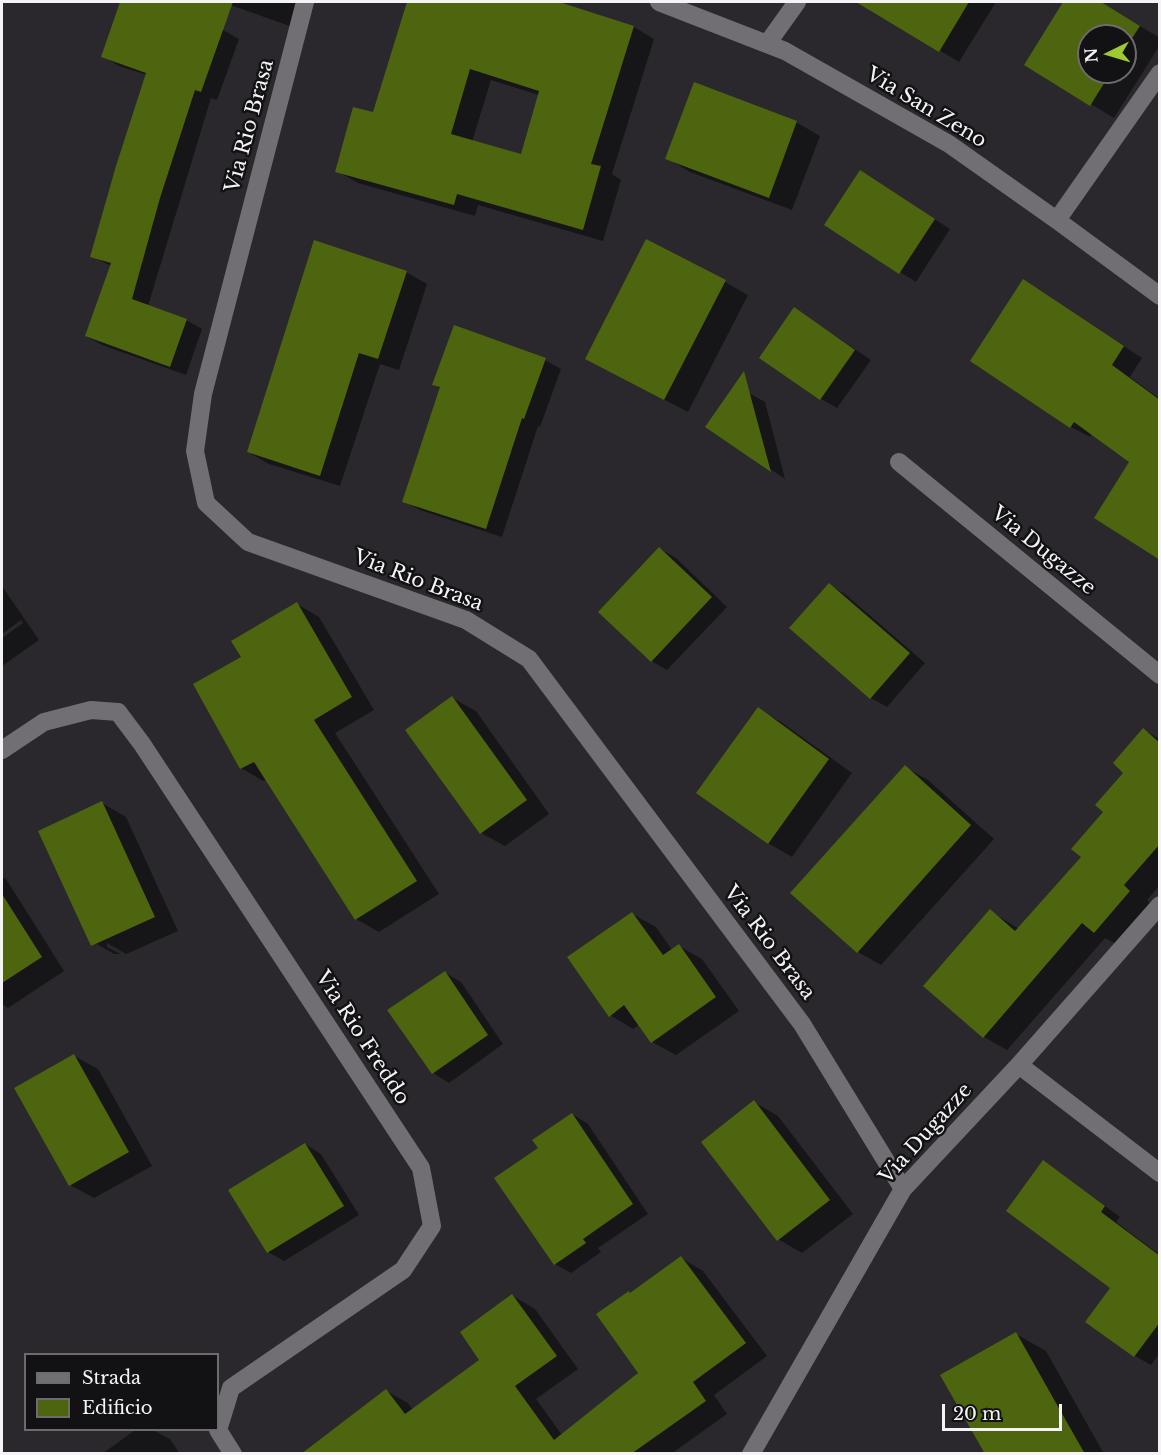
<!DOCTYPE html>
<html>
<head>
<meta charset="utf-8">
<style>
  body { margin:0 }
  #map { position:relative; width:1161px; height:1455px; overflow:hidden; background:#2a282d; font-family:"Libre Baskerville",serif }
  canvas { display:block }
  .frame { position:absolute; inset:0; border:3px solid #f5f3f6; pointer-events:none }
  .legend { position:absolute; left:24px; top:1353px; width:195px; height:78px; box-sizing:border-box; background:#121113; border:2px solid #6d6b6e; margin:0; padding:8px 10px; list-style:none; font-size:18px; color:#f5f3f6 }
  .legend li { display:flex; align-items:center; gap:12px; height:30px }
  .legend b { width:30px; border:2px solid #6d6b6e }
  .north { position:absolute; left:1077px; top:24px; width:60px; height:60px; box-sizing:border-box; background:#121113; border:2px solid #6d6b6e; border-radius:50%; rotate:265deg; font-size:16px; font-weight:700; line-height:24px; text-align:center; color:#f5f3f6 }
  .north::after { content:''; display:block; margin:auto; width:21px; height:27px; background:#9dca30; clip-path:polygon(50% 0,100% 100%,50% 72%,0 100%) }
  .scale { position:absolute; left:942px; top:1404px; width:120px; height:27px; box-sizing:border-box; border:3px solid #f5f3f6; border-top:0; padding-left:8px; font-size:18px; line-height:21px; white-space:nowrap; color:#f5f3f6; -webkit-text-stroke:4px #121113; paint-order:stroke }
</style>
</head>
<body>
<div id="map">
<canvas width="1161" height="1455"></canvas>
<div class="frame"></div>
<ul class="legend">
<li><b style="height:8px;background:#716f74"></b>Strada</li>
<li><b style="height:16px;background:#4d650f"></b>Edificio</li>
</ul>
<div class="north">N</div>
<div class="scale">20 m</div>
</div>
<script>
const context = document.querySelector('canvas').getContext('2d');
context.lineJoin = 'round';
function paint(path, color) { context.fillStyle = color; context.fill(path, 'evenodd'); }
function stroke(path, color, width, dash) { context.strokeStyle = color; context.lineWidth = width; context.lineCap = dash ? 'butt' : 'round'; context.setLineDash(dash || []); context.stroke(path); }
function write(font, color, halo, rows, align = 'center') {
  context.font = font + ' "Libre Baskerville",serif'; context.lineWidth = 5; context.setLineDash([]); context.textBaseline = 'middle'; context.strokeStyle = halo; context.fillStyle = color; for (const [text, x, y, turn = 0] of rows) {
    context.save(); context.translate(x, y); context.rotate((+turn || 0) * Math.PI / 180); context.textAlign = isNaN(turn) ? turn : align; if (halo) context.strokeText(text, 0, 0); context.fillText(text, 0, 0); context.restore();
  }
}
paint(new Path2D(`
  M122,2H143L223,30L239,39L217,100L211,98L148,306L186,320L202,329L186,375L102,345L86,336L111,266L92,256L147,75L119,66L103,56Z
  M222,2H311L301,30Z
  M409,2H494L522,10L525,2H554L634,27L654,39L612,174L621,180L603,241L478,205L475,216L358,183L337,171L374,114ZM491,80L539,95L522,156L472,142Z
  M886,2H996L959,62L879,14Z
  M1065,2H1100L1160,38V45L1114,118L1026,65ZM1089,36H1125V72H1089Z
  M796,122L820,136L792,210L690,172L667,158Z
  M861,172L950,229L916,282L900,272Z
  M406,272L427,284L399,370L380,364L340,486L269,464L248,452Z
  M1024,281L1142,358L1130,377L1160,399V558L1131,462L1092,434L1090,437L1071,427Z
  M725,282L748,295L688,412L587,359Z
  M795,309L871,360L837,408L821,399Z
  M545,360L561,369L540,427L538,426L502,537L420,510L404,501L441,388L434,384Z
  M749,393L765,402L785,479L707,427Z
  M660,549L676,558L727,607L667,670L651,661Z
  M829,585L845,594L925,663L887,707L871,698Z
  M2,586L39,640L2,666V638L23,623L21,620L2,634Z
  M297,604L319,617L374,710L335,733L439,894L379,932L356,919L267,779L263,781L241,768L243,658Z
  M452,698L476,711L549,814L505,846L481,833Z
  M758,709L781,722L852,773L792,857L768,843Z
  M1143,730L1160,739V885L1147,900L1153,906L1118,945L1105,938L1007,1050L984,1037L990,911L1019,929L1083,857L1125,773Z
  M905,767L928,780L994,839L881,965L858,952Z
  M102,803L126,817L178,931L126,954L107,943V947L121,954H114L90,940Z
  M2,877L6,879L64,971L8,1008L2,1004Z
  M632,914L656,927L672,950L679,946L702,959L739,1011L676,1055L652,1042L640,1024L633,1029L610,1015Z
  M445,973L461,982L503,1044L449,1083L433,1073Z
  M74,1056L98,1069L152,1166L94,1198L70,1185Z
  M754,1102L778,1116L853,1214L802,1253L778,1239Z
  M572,1114L588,1124L648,1214L598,1248L601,1252L571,1273L555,1264L540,1148Z
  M305,1144L321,1154L359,1215L284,1261L268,1252Z
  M1043,1162L1059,1172L1120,1217L1116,1222L1160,1255V1353L1151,1365L1135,1356L1112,1288Z
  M681,1258L703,1271L767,1356L714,1395L727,1414L671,1454H316L386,1391L408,1403L413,1410L481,1360L513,1296L535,1309L578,1369L536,1399L562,1435L640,1374L632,1294Z
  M1016,1334L1046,1351L1104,1454H987Z
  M135,1430H153L170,1439L180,1454H102Z`), '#0007');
paint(new Path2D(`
  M120,2H233L201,92L195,90L160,198L132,299L187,319L170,367L85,336L111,263L90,257L116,166L146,73L101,57Z
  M407,2H559L634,26L591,164L601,166L583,230L457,194L454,205L335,172L353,107L373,112ZM470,69L539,91L521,154L451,134Z
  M856,2H969L939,52Z
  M1063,2H1101L1140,26L1125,49V36H1089V72H1111L1090,106L1024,65Z
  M694,82L797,121L769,198L665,159Z
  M860,170L935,219L899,274L824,225Z
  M646,239L726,280L664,400L585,359Z
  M314,240L407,271L378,359L359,353L320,476L247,452Z
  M1023,279L1124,346L1112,365L1160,400V560L1094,518L1129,462L1074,422L1070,428L970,361Z
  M794,307L855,350L820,400L759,358Z
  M454,325L546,358L524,419L522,418L486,529L402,502L440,387L432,385Z
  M744,371L754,409L771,472L705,427Z
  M659,547L712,597L651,662L598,612Z
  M829,583L910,653L870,699L789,628Z
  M297,602L352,697L314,720L417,881L355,920L254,762L240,769L193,684L241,657L231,641Z
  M452,696L527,800L480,834L405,730Z
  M758,707L829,759L768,844L696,793Z
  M1143,728L1160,743V844L1124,885L1130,891L1094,933L1082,923L983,1038L923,986L990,909L1015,931L1081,857L1071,849L1103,812L1095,805L1123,773L1113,763Z
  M905,765L971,825L857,953L790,893Z
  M102,801L155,917L91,946L38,831Z
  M2,894L42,957L2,983Z
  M632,912L663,955L679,944L716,997L651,1043L624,1005L609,1017L567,957Z
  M445,971L488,1035L432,1074L387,1010Z
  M74,1054L129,1152L69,1186L14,1088Z
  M754,1100L830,1200L777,1241L701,1142Z
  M572,1113L633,1204L583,1239L586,1243L554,1265L494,1178L538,1148L532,1140Z
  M305,1143L344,1206L267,1253L228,1190Z
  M1043,1160L1105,1206L1101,1212L1160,1256V1322L1134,1357L1085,1322L1110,1288L1006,1211Z
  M681,1256L746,1343L693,1382L706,1401L631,1454H301L386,1389L405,1414L479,1360L460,1332L512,1294L557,1356L515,1386L554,1440L638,1373L596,1314L629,1291L630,1293Z
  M1016,1332L1056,1403L1085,1454H985L940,1375Z`), '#4d650f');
stroke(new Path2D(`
  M305,2L203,394L195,451L206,503L248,542L466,620L529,659L802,1024L903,1189
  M659,2L785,51L949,144L1058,221L1160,296
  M767,44L797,2
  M1057,220L1160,73
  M899,462L1160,675
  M2,750L44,722L91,710L118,712L142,744L421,1168L432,1226L403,1270L231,1388L218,1430L233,1454
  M1019,1065L1160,1173
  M751,1454L903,1189L1019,1065L1160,905`), '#716f74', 18);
write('20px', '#f5f3f6', '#121113', [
  ["Via San Zeno",926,108,31],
  ["Via Rio Brasa",250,126,-75],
  ["Via Dugazze",1043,551,39],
  ["Via Rio Brasa",418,581,21],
  ["Via Rio Brasa",769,943,53],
  ["Via Rio Freddo",362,1038,57],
  ["Via Dugazze",926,1134,-48]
]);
</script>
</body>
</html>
